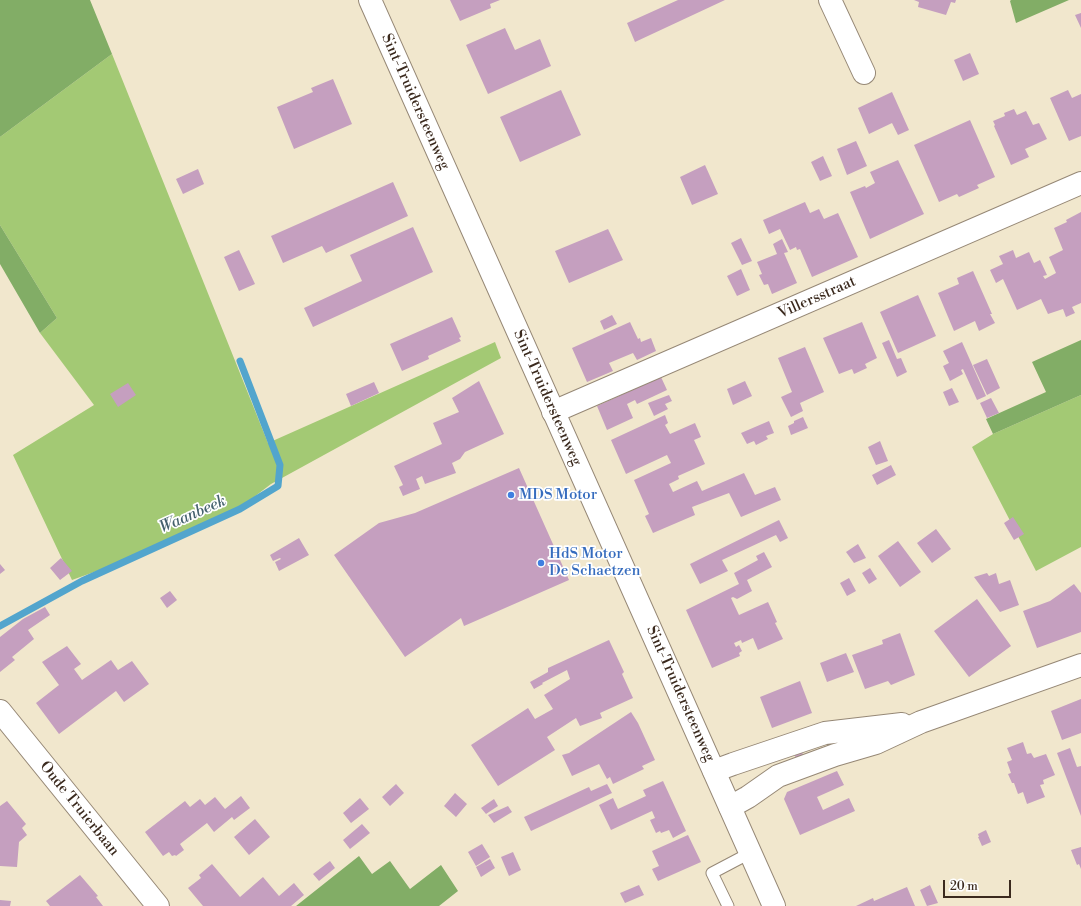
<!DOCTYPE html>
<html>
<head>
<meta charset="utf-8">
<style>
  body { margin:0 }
  #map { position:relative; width:1081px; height:906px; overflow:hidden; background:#f1e7cd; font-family:"Libre Bodoni",serif }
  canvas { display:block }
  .scale { position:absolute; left:943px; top:880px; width:68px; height:18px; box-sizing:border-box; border:2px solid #3b2a1e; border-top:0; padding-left:5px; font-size:12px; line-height:14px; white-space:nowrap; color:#3b2a1e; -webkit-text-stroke:3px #fff; paint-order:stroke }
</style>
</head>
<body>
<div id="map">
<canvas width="1081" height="906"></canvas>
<div class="scale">20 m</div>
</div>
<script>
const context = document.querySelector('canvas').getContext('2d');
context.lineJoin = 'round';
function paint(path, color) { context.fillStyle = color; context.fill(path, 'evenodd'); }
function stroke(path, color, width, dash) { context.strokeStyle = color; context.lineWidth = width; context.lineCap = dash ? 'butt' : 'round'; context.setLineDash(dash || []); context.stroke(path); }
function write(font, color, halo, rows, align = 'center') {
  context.font = font + ' "Libre Bodoni",serif'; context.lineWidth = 3.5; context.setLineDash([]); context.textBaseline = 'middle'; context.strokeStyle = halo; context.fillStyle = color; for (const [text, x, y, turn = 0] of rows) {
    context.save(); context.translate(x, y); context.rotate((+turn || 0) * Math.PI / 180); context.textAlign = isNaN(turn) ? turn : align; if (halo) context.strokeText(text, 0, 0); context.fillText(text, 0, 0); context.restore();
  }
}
paint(new Path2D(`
  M112,54L268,443L495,342L501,358L271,484L241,507L144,554L72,580L13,455L94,405L40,333L57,318L0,225V137Z
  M1081,395V547L1036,571L972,447L993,434Z`), '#a3c974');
paint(new Path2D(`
  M0,0H90L112,54L0,137Z
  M1011,0H1069L1016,23L1010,1Z
  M0,225L57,318L40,333L0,264Z
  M1081,340V395L993,434L986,419L1046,392L1032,362Z
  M359,856L372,874L390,861L410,889L441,865L458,891L439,906H296Z`), '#82ad66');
stroke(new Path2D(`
  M0,626L82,581L240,509L278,486L280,465L240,361`), '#52a5cd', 7);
paint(new Path2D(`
  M450,0H500L490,4L491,8L460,21Z
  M678,0H725L635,42L627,23Z
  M914,0H956L955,3L951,2L946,15L918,7L919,2Z
  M1081,13V28L1075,15Z
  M505,28L515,50L540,39L551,66L488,94L466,45Z
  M970,53L979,74L963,81L954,60Z
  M333,79L352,124L294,149L277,107L313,92L311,88Z
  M561,90L581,135L520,162L500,117Z
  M1068,90L1072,98L1081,94V136L1069,141L1050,98Z
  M892,92L909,130L898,135L892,123L869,134L858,108Z
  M1014,109L1017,115L1026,111L1033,125L1039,123L1047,139L1025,149L1029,157L1011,165L994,126L995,125L993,121L1005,116L1004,113Z
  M970,120L995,177L977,185L979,188L959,197L957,194L939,202L914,145Z
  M856,141L867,166L847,175L837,149Z
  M823,156L832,176L820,181L811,162Z
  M898,160L924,214L870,239L850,192L865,186L866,188L875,183L870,172Z
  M705,165L718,194L692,205L680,177Z
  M198,169L204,184L183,194L176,179Z
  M393,182L408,216L326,253L322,246L283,263L271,236Z
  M805,202L810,213L819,209L824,219L838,213L858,257L812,277L800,249L797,250L796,247L790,250L780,229L769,234L763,220Z
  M1081,212V303L1072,307L1075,313L1066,317L1063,309L1048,314L1041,299L1017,310L1003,279L996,283L990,270L1003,264L999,256L1013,250L1016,258L1029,252L1034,263L1040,260L1047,275L1043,276L1045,279L1056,273L1049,257L1063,250L1054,228L1067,222L1066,220Z
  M413,227L433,272L313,327L304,308L362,281L350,255Z
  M608,229L623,260L569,283L555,251Z
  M741,238L752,261L742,265L731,243Z
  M782,239L788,252L784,253L797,283L772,294L768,284L764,285L759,275L762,274L757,262L777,254L773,244Z
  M239,250L255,284L239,291L224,257Z
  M741,269L750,290L737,296L727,276Z
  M973,271L992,314H990L995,323L979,331L975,321L954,331L938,293L959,284L957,278Z
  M918,295L936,336L898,353L880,312Z
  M612,315L617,324L604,330L600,321Z
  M452,317L461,337L459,338L461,341L428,356L429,359L402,371L390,344Z
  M630,322L638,339L640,338L641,342L651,338L656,351L637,360L633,353L609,363L613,371L587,382L572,348Z
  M862,322L877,358L865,364L867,368L854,374L852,369L839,374L823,338Z
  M889,340L897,359L901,358L907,372L897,377L882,343Z
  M962,342L986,396L977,400L963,369L961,370L963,374L950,381L943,366L949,363L943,351Z
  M805,347L824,392L800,403L803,411L791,417L781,397L792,392L778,358Z
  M987,359L1000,388L987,395L973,365Z
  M661,377L667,390L637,404L635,400L627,404L633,418L607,430L597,406Z
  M479,381L504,434L465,452L460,459L452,463L456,473L425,484L422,476L416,479L420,489L403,496L399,487L403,485L394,466L442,444L433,423L459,412L452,398Z
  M745,381L752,396L733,405L727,389Z
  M374,382L379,393L351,406L346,394Z
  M128,383L136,395L118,407L110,394Z
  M952,388L959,402L949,406L943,392Z
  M669,395L672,401L665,404L668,409L654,416L648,403Z
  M991,398L999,413L987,418L980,403Z
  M665,415L668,423L665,425L670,434L695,423L701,437L694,440L705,464L678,476L679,479L669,484L673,492L697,481L702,491L744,473L755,495L775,487L781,500L741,517L729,493L692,507L695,515L653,533L645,516L649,514L634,480L671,463L667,455L626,474L611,440Z
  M803,417L808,428L791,435L788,426L794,423V421Z
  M769,421L774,433L766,436L768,439L756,445L754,441L747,444L741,433Z
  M880,441L888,461L876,465L868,447Z
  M891,465L896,475L877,485L872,475Z
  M519,468L569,580L464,626L461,618L405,657L334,555L379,523L415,513Z
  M1013,517L1024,534L1014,540L1004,523Z
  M779,520L788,538L780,542L776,535L722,560L728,571L700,584L690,564Z
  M936,529L951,549L932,563L917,543Z
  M299,538L309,555L279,571L275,562L281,559L280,558L273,561L270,555Z
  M898,541L921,572L900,587L878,556Z
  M858,544L866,558L854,563L846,552Z
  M764,552L772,567L747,580L752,591L737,599L733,597L731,598L739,615L768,602L777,622L775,623L783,639L758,650L753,638L742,643L741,640L734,643L736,647L739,645L742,651L739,653L740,656L712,668L686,610L739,584L734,573L758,560L756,556Z
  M61,558L72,571L60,580L50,568Z
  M0,564L5,570L0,574Z
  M870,568L877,579L869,584L862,573Z
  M987,573L989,576L996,573L999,584L1010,580L1019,605L1000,612L974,577Z
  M849,578L856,591L847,596L840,583Z
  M1074,584L1081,593V632L1037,648L1023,611L1050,601Z
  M170,591L177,600L167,608L160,598Z
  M977,599L1011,646L969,677L934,631Z
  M45,607L50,615L28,630L34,639L12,657L15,660L0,672V637L23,619Z
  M900,633L915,675L891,685L888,681L865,689L852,655L883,644L882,640Z
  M609,640L624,672L622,674L633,698L600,713L602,718L580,726L576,718L547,737L555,750L498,786L471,745L528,708L535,719L553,709L544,695L570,679L567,670L542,683L543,684L534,689L530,682L548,672V668Z
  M67,646L81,664L74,669L82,680L111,660L118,670L132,661L149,684L124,702L116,691L59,734L36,703L59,685L42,662Z
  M846,653L854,672L827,682L820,663Z
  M800,681L812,713L772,728L760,697Z
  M1081,699V733L1062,740L1051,711Z
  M631,712L638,723L655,760L642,766L644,769L613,784L610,777L607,779L599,764L572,776L562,755L569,753Z
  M1023,742L1027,754L1031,753L1034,758L1046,754L1055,775L1043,780L1044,784L1040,785L1045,797L1027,804L1023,792L1018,794L1014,783H1012L1008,774L1011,773L1007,762L1012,760L1007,748Z
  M1070,748L1077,767L1081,766V816L1057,753Z
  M802,751L803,755L796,758L794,754Z
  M837,771L844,785L817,797L823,810L849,798L855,811L800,835L784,799L787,792Z
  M663,781L686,831L673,838L669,830L661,833L660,831L656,833L650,820L655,818L652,811L611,830L599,805L613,798L618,809L646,796L643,790Z
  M396,784L404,793L390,806L382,797Z
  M607,784L612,793L531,831L524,817L589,787L591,791Z
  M455,793L467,804L456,817L444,806Z
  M241,796L250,808L234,820L232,817L214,832L207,823L180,844L184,850L176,856L175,855L172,856L169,852L163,856L145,832L185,801L190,807L200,799L205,805L215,797L225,809Z
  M360,798L369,809L351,823L343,813Z
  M494,799L498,806L486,814L481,808Z
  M7,801L26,824L22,828L27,835L19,842L17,867L0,866V806Z
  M508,806L512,812L494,823L488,815Z
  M255,819L270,837L249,855L234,837Z
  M362,824L370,833L350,849L343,840Z
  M986,830L991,842L982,846L978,837H979L978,834Z
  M688,835L701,862L658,881L652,869L659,866L652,851Z
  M482,844L490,857L476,866L468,852Z
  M1081,847V869L1079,864L1077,865L1071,850Z
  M513,852L521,870L509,876L501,857Z
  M490,859L495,868L481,877L476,867Z
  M330,861L335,868L319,881L313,874Z
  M212,864L240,897L263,877L279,896L294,883L304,895L291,906H203L188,888L201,878L199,875Z
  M80,875L98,896L96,897L103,906H50L46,901Z
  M639,885L644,895L625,903L620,893Z
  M930,885L938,903L927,906L920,890Z
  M907,887L915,906H856L873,898L874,901Z
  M0,900L11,901L10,906H0Z`), '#c59fbf');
const lane = new Path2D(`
  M728,906L712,873L750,853`);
const street = new Path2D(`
  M830,0L864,73
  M553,412L1081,183
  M0,711L158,906
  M714,771L733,764L825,733L902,724
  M730,807L748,797L778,776L835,755L876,743L921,722L1081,665`);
const secondary = new Path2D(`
  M370,0L774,906`);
stroke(lane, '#968876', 13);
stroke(street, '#968876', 24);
stroke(secondary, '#968876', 24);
stroke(lane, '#fff', 11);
stroke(street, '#fff', 22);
stroke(secondary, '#fff', 22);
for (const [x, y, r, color] of [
  [511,495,4,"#3f7fe0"],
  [541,563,4,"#3f7fe0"]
]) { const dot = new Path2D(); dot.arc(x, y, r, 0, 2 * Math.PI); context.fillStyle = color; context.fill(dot); stroke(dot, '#fff', 1.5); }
write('15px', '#3b2a1e', '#fff', [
  ["Sint-Truidersteenweg",415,102,66],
  ["Villersstraat",817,298,-24],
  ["Sint-Truidersteenweg",547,398,66],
  ["Sint-Truidersteenweg",680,694,66],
  ["Oude Truierbaan",79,809,51]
]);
write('15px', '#366cbe', '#fff', [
  ["MDS Motor",519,495],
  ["HdS Motor",549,554],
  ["De Schaetzen",549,571]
], 'left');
write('italic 16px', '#45616d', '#fff', [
  ["Waanbeek",193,515,-24]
]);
</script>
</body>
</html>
